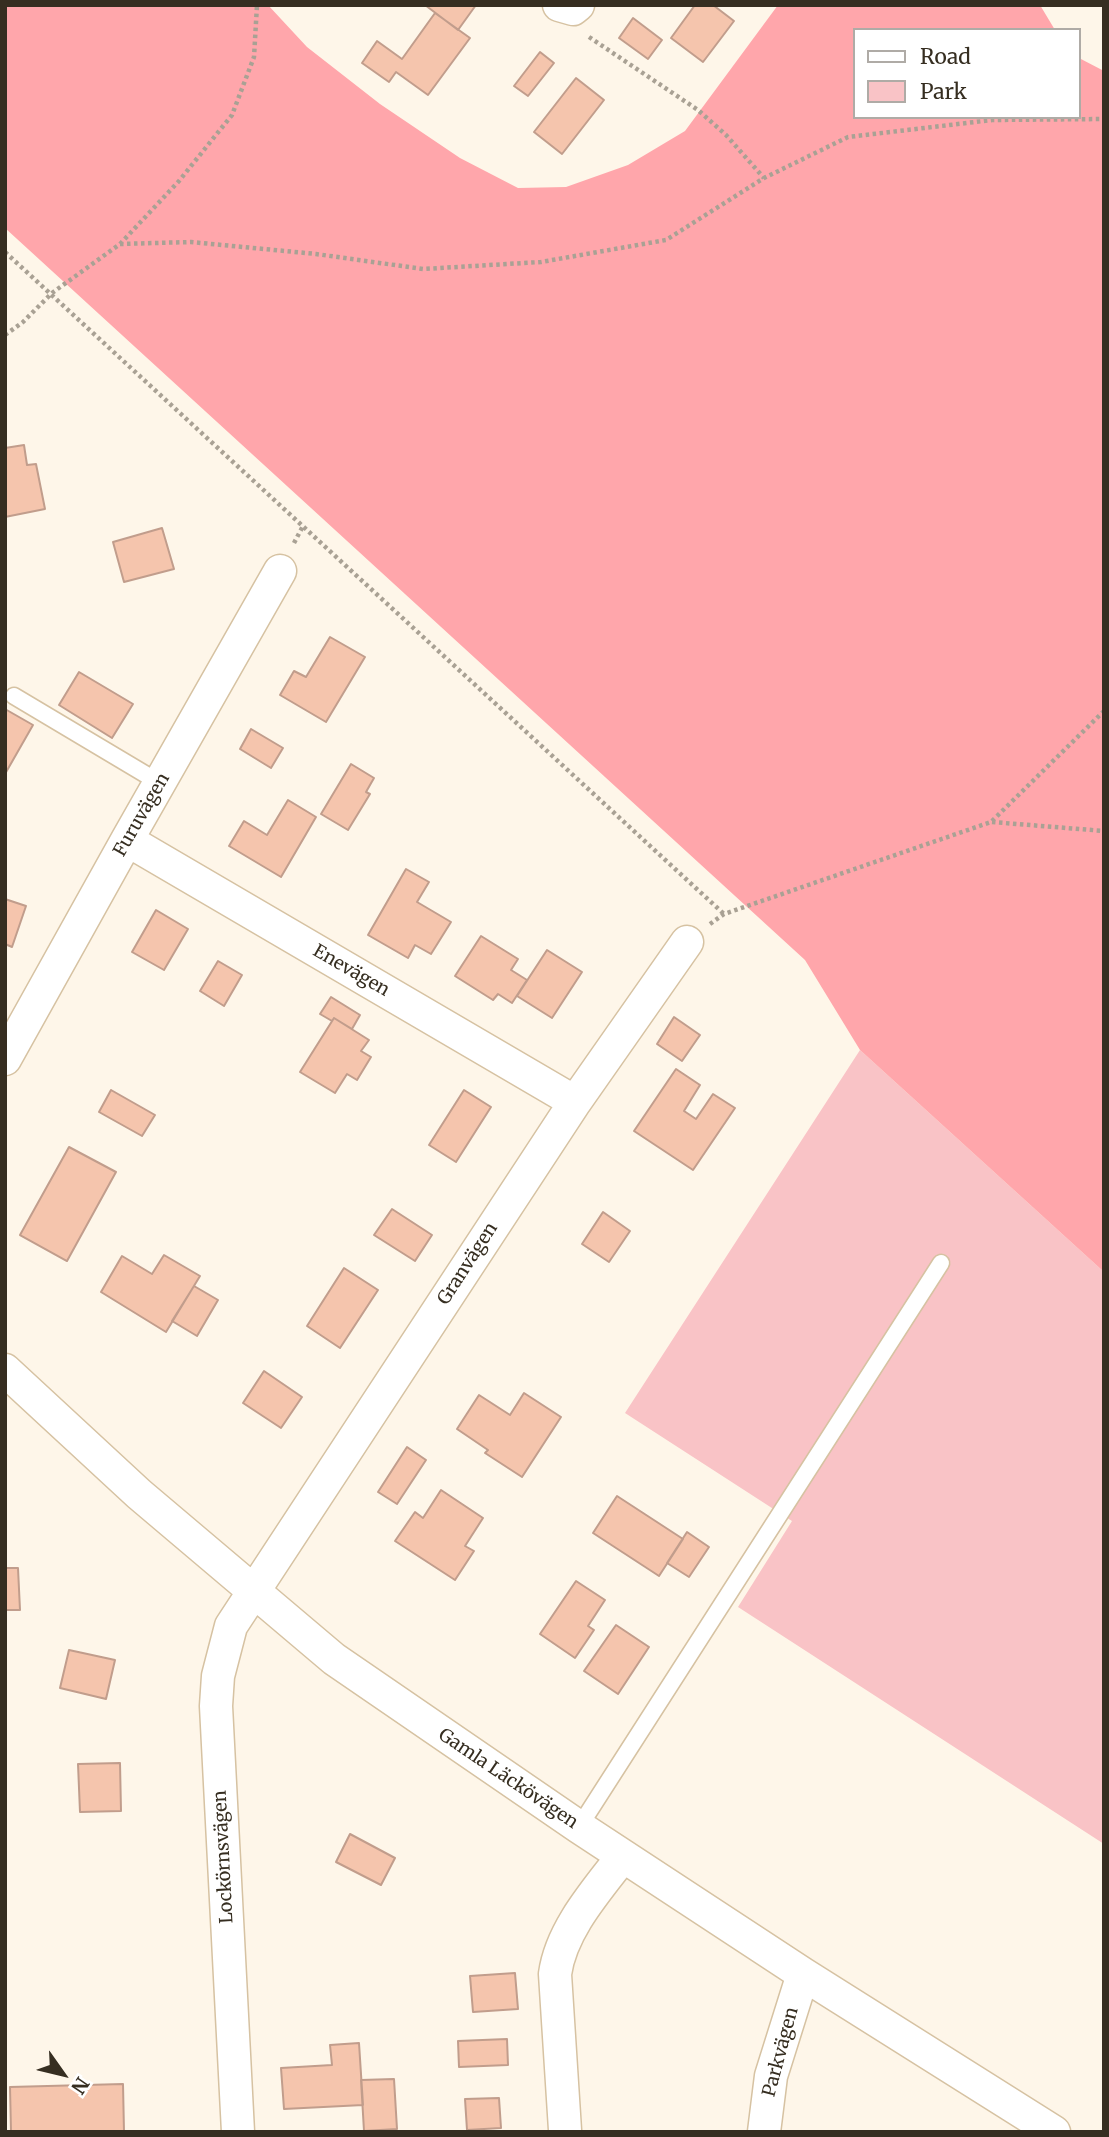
<!DOCTYPE html>
<html>
<head>
<meta charset="utf-8">
<style>
  body { margin:0 }
  #map { position:relative; width:1109px; height:2137px; overflow:hidden; background:#fef6e9; font-family:Merriweather,serif }
  canvas { display:block }
  .frame { position:absolute; inset:0; border:7px solid #362e21; pointer-events:none }
  .legend { position:absolute; left:853px; top:28px; width:228px; height:91px; box-sizing:border-box; background:#fff; border:2px solid #afaba6; margin:0; padding:9px 12px; list-style:none; font-size:21px; color:#362e21 }
  .legend li { display:flex; align-items:center; gap:14px; height:35px }
  .legend b { width:35px; border:2px solid #afaba6 }
  .north { position:absolute; left:28px; top:2039px; width:70px; height:70px; -webkit-text-stroke:5px #fff; paint-order:stroke; rotate:124deg; font-size:19px; font-weight:700; line-height:28px; text-align:center; color:#362e21 }
  .north::after { content:''; display:block; margin:auto; width:24px; height:32px; background:#362e21; clip-path:polygon(50% 0,100% 100%,50% 72%,0 100%) }
</style>
</head>
<body>
<div id="map">
<canvas width="1109" height="2137"></canvas>
<div class="frame"></div>
<ul class="legend">
<li><b style="height:9px;background:#fff"></b>Road</li>
<li><b style="height:19px;background:#f9c3c6"></b>Park</li>
</ul>
<div class="north">N</div>
</div>
<script>
const context = document.querySelector('canvas').getContext('2d');
context.lineJoin = 'round';
function paint(path, color) { context.fillStyle = color; context.fill(path, 'evenodd'); }
function stroke(path, color, width, dash) { context.strokeStyle = color; context.lineWidth = width; context.lineCap = dash ? 'butt' : 'round'; context.setLineDash(dash || []); context.stroke(path); }
function write(font, color, halo, rows, align = 'center') {
  context.font = font + ' Merriweather,serif'; context.lineWidth = 5; context.setLineDash([]); context.textBaseline = 'middle'; context.strokeStyle = halo; context.fillStyle = color; for (const [text, x, y, turn = 0] of rows) {
    context.save(); context.translate(x, y); context.rotate((+turn || 0) * Math.PI / 180); context.textAlign = isNaN(turn) ? turn : align; if (halo) context.strokeText(text, 0, 0); context.fillText(text, 0, 0); context.restore();
  }
}
paint(new Path2D(`
  M860,1050L1104,1272V1844L738,1607L792,1521L625,1413Z`), '#f9c3c6');
paint(new Path2D(`
  M5,5H268L307,47L380,104L460,158L518,188L566,187L628,165L685,131L778,5H1040L1055,30H855V117H1079V58L1104,71V1272L860,1050L805,960L5,228Z`), '#ffa6ab');
const building = new Path2D(`
  M425,5H476L458,30Z
  M695,5H713L734,21L703,62L671,38Z
  M435,13L470,38L428,95L396,72L389,82L362,63L377,41L402,59Z
  M633,18L662,40L648,59L619,38Z
  M540,52L554,63L528,96L514,86Z
  M576,78L604,100L562,154L534,132Z
  M24,445L27,465L36,464L45,509L5,517V448Z
  M162,528L174,569L124,582L113,542Z
  M330,637L365,657L326,722L280,695L294,671L306,677Z
  M79,672L133,704L112,738L59,705Z
  M5,709L33,725L5,774Z
  M251,729L283,748L271,768L240,749Z
  M351,764L374,778L366,792L370,794L348,830L321,814Z
  M288,800L316,817L281,877L229,846L244,821L267,835Z
  M406,869L429,882L417,902L451,922L431,954L415,945L408,958L368,935Z
  M5,899L26,906L12,947L5,944Z
  M156,910L188,929L164,970L132,952Z
  M481,936L518,959L511,970L527,980L512,1003L498,994L493,1000L455,976Z
  M547,950L582,972L552,1018L517,996Z
  M218,961L242,975L224,1006L200,991Z
  M331,997L360,1015L352,1029L334,1018L332,1021L320,1014Z
  M674,1017L700,1035L682,1061L657,1044Z
  M334,1018L369,1040L361,1051L371,1057L357,1080L347,1074L335,1093L300,1072Z
  M676,1069L700,1085L684,1111L696,1119L713,1094L735,1108L693,1170L634,1131Z
  M111,1090L155,1115L142,1136L99,1112Z
  M464,1090L491,1107L456,1162L429,1145Z
  M69,1147L116,1172L67,1261L20,1235Z
  M392,1209L432,1235L415,1261L374,1235Z
  M603,1212L630,1231L609,1262L582,1244Z
  M164,1255L200,1276L166,1332L101,1292L122,1256L152,1274Z
  M344,1268L378,1290L340,1348L307,1326Z
  M194,1286L218,1300L197,1336L172,1321Z
  M264,1371L302,1397L281,1428L243,1403Z
  M524,1393L561,1417L522,1477L485,1453L488,1450L457,1429L479,1395L510,1415Z
  M407,1447L426,1460L397,1504L378,1492Z
  M441,1490L483,1518L465,1546L474,1551L455,1580L395,1541L415,1512L423,1518Z
  M617,1496L683,1539L659,1576L593,1533Z
  M687,1532L709,1547L689,1577L667,1563Z
  M5,1568H18L20,1610H5Z
  M576,1581L605,1600L588,1626L594,1630L575,1658L540,1634Z
  M616,1625L649,1647L618,1694L584,1671Z
  M69,1650L115,1660L106,1699L60,1688Z
  M120,1763L121,1811L80,1812L78,1764Z
  M350,1834L395,1858L381,1885L336,1862Z
  M515,1973L518,2009L473,2012L470,1976Z
  M507,2039L508,2065L459,2067L458,2041Z
  M359,2043L363,2105L284,2109L281,2068L332,2065L330,2045Z
  M394,2079L397,2129L364,2131L361,2080Z
  M123,2084L124,2132H11L10,2087Z
  M499,2098L501,2128L467,2130L465,2099Z`);
paint(building, '#f5c5ad');
stroke(building, '#c19d8c', 2);
const service = new Path2D(`
  M14,696L160,783
  M579,1827L941,1263`);
const minor = new Path2D(`
  M559,5L573,9L578,5
  M127,840L575,1102
  M5,1059L127,840L280,571
  M5,1370L139,1494L334,1659L579,1827L803,1974L1054,2132
  M565,2130L555,1974C561,1930 596,1891 623,1856
  M238,2132L216,1706L218,1676L231,1626L575,1102L687,942
  M764,2132L771,2076L803,1974`);
stroke(service, '#d6c2a2', 19);
stroke(minor, '#d6c2a2', 35);
stroke(new Path2D(`
  M589,37L698,110L726,135L764,178
  M120,244L191,242L316,254L423,269L541,262L666,240L764,178L848,137L992,120L1104,119
  M5,252L724,914
  M5,335L23,322L52,293L120,244L179,181L232,115L254,57L257,5
  M294,543L303,526
  M992,822L1104,831
  M710,924L724,914L991,822L1104,711`), '#a9a194', 4.5, [3.5, 3.5]);
stroke(service, '#fff', 16);
stroke(minor, '#fff', 32);
write('18px', '#362e21', '#fff', [
  ["Furuvägen",142,815,-60],
  ["Enevägen",351,971,30],
  ["Granvägen",468,1264,-57],
  ["Gamla Läckövägen",508,1779,34],
  ["Lockörnsvägen",224,1857,-93],
  ["Parkvägen",781,2052,-75]
]);
</script>
</body>
</html>
